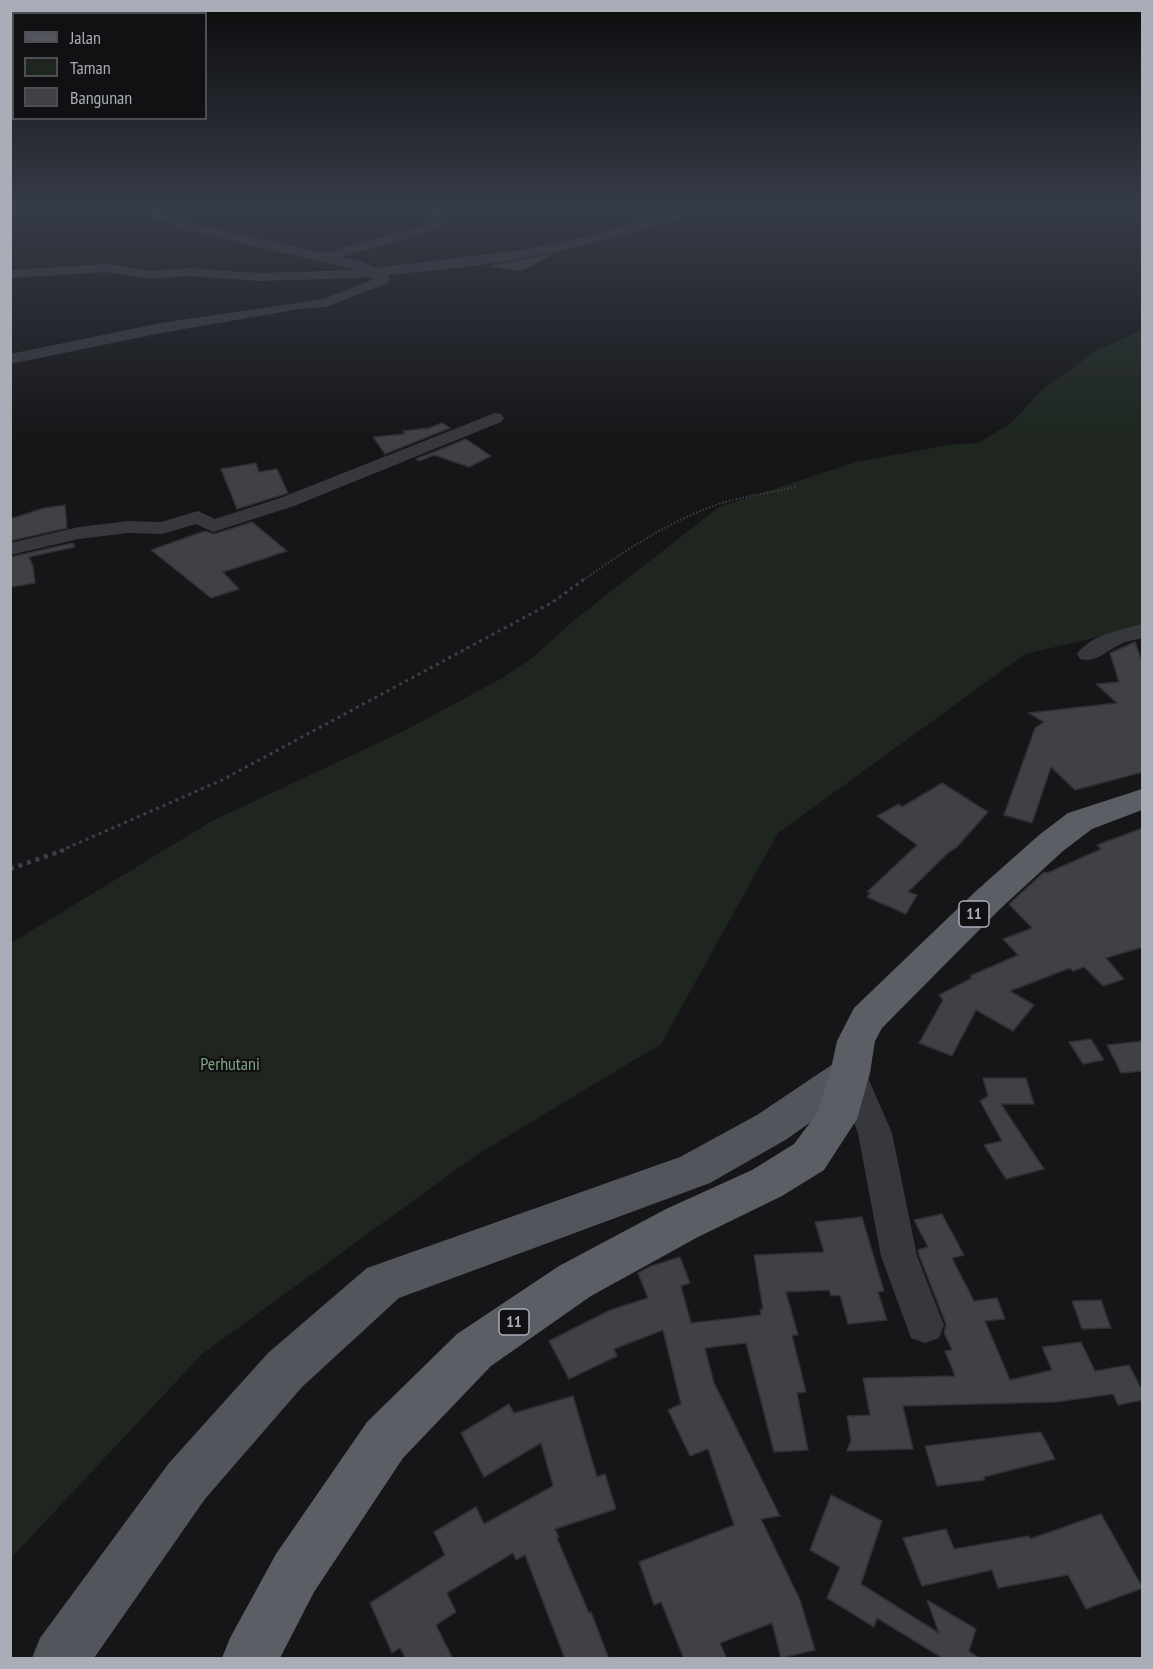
<!DOCTYPE html>
<html>
<head>
<meta charset="utf-8">
<style>
  body { margin:0 }
  #map { position:relative; width:1153px; height:1669px; overflow:hidden; background:#161618; font-family:"PT Sans Narrow",sans-serif }
  canvas { display:block }
  .frame { position:absolute; inset:0; border:12px solid #a8adb8; pointer-events:none }
  .legend { position:absolute; left:12px; top:12px; width:195px; height:108px; box-sizing:border-box; background:#111113; border:2px solid #4d4f55; margin:0; padding:8px 10px; list-style:none; font-size:18px; color:#a8adb8 }
  .legend li { display:flex; align-items:center; gap:12px; height:30px }
  .legend b { width:30px; border:2px solid #4d4f55 }
</style>
</head>
<body>
<div id="map">
<canvas width="1153" height="1669"></canvas>
<div class="frame"></div>
<ul class="legend">
<li><b style="height:8px;background:#53555c"></b>Jalan</li>
<li><b style="height:16px;background:#1e261f"></b>Taman</li>
<li><b style="height:16px;background:#404145"></b>Bangunan</li>
</ul>
</div>
<script>
const context = document.querySelector('canvas').getContext('2d');
context.lineJoin = 'round';
function paint(path, color) { context.fillStyle = color; context.fill(path, 'evenodd'); }
function stroke(path, color, width, dash) { context.strokeStyle = color; context.lineWidth = width; context.lineCap = dash ? 'butt' : 'round'; context.setLineDash(dash || []); context.stroke(path); }
function write(font, color, halo, rows, align = 'center') {
  context.font = font + ' "PT Sans Narrow",sans-serif'; context.lineWidth = 4.5; context.setLineDash([]); context.textBaseline = 'middle'; context.strokeStyle = halo; context.fillStyle = color; for (const [text, x, y, turn = 0] of rows) {
    context.save(); context.translate(x, y); context.rotate((+turn || 0) * Math.PI / 180); context.textAlign = isNaN(turn) ? turn : align; if (halo) context.strokeText(text, 0, 0); context.fillText(text, 0, 0); context.restore();
  }
}
paint(new Path2D(`
  M1142,330V627L1025,654L778,833L661,1044L475,1156L202,1354L11,1558V943L214,820L406,730L504,677L532,658L578,617L719,507L856,462L948,445L978,443L1011,423L1043,389L1096,351Z`), '#1e261f');
const building = new Path2D(`
  M550,256L520,271L490,266L548,255Z
  M442,423L450,428L385,454L373,437L405,434L403,431L429,428Z
  M466,439L491,456L469,467L434,455L419,461L416,459Z
  M256,463L259,472L277,469L288,493L237,509L221,469Z
  M65,505L67,528L10,541V519L44,508Z
  M252,522L287,551L223,572L239,589L211,598L151,550L205,531L214,534Z
  M73,543L75,547L29,557L33,566L35,583L11,587L10,557Z
  M1135,642L1143,664V772L1075,790L1051,767L1032,823L1004,815L1035,728L1044,722L1028,713L1117,703L1096,684L1119,682L1110,653Z
  M942,783L988,812L957,847L949,852L908,892L917,895L906,914L867,897L870,893L867,892L917,845L877,816L899,804L902,807Z
  M1143,828V947L1106,958L1124,979L1103,986L1084,967L1073,971L1070,968L1010,991L1034,1005L1013,1031L976,1010L952,1056L919,1043L943,1000L939,995L972,978L970,976L1018,955L1003,939L1032,928L1009,904L1044,872L1047,873L1101,849L1097,845Z
  M1091,1039L1104,1060L1083,1064L1069,1042Z
  M1143,1041V1071L1121,1073L1107,1045Z
  M983,1078H1026L1034,1104H1001L1044,1169L1006,1179L984,1145L1002,1141L980,1101L988,1096Z
  M942,1214L964,1255L952,1258L974,1301L997,1298L1005,1319L985,1321L1010,1380L1052,1370L1042,1347L1081,1342L1095,1371L1129,1365L1143,1392V1400L1118,1405L1113,1394L1056,1402L903,1406L913,1449L847,1451L851,1440L847,1416L870,1415L863,1378L955,1376L945,1351L952,1350L944,1333L946,1324L919,1255L918,1250L928,1247L914,1220Z
  M862,1217L884,1291L878,1292L887,1320L848,1324L840,1295L831,1296L829,1290L786,1292L798,1335H792L806,1392L797,1393L808,1450L774,1452L746,1343L705,1348L714,1383L780,1516L761,1519L800,1600L815,1650L781,1658L772,1623L720,1643L727,1659H684L661,1602L654,1605L639,1562L734,1525L708,1449L690,1456L668,1410L681,1404L663,1330L614,1349L617,1356L569,1379L549,1341L610,1310L648,1298L638,1273L651,1266L680,1257L690,1283L681,1286L691,1323L761,1315L760,1309H763L754,1255L824,1252L815,1222Z
  M1101,1300L1111,1328L1082,1329L1072,1301Z
  M573,1396L597,1477L605,1474L616,1509L555,1529L559,1537L557,1538L589,1613L591,1612L609,1659H565L525,1555L516,1560L513,1553L447,1593L456,1612L436,1625L453,1659H406L400,1648L392,1653L370,1603L445,1555L434,1532L476,1507L484,1524L553,1486L541,1443L484,1477L461,1433L509,1404L514,1413Z
  M1041,1432L1055,1459L984,1477L985,1480L937,1486L925,1446Z
  M831,1495L882,1521L861,1584L939,1633L927,1600L976,1629L969,1651L981,1659H944L877,1618L874,1627L827,1598L840,1567L810,1550Z
  M1101,1514L1143,1588L1086,1609L1068,1575L998,1588L992,1570L922,1586L903,1538L946,1529L954,1549L1029,1536L1030,1539Z`);
paint(building, '#404145');
stroke(building, '#303034', 1.5);
stroke(new Path2D(`
  M585,579C625,550 672,520 719,504C743,496 771,493 796,487`), '#3d3f44', 2, [1.5, 2]);
stroke(new Path2D(`
  M60,851L222,780L553,602L587,577`), '#3d3f44', 3, [3, 4]);
stroke(new Path2D(`
  M10,869L64,850`), '#3d3f44', 4.5, [4, 5]);
paint(new Path2D(`
  M135,209H152L197,225L325,253L429,224L431,219L424,209H436L443,219L440,229L341,257L364,262L375,268L522,250L586,237L671,214L677,218L675,221C624,235 572,249 520,259C476,266 432,271 388,275L390,280L388,283L326,307L300,309L161,333L10,364V354L161,323L324,299L374,279L366,276L360,278L259,281L188,276L149,279L108,272L10,278V270L108,264L149,271L188,268L259,273L358,270L188,231Z
  M495,413L501,414L504,418L501,422L294,506L213,532L196,524L162,534L128,533L79,539L10,555V543L79,527L128,521L161,522L198,511L215,519L280,498Z
  M1142,624V638C1135,640 1126,641 1119,645C1105,652 1096,663 1080,659L1077,654C1090,635 1121,630 1142,624Z
  M850,1060L862,1064L892,1133L917,1256L944,1325L939,1338L925,1343L911,1338L881,1256L858,1133L834,1073L838,1064Z`), '#37383d');
paint(new Path2D(`
  M850,1057L864,1062L870,1073L864,1084L787,1139L710,1183L399,1298L302,1387L205,1499L94,1658H32L40,1638L169,1463L268,1353L367,1268L680,1157L757,1115L836,1062Z`), '#53555c');
paint(new Path2D(`
  M1142,789V810L1092,829L1063,851L1000,909L882,1028L875,1041L870,1073L857,1119L824,1170L782,1196L698,1237L591,1296L491,1366L403,1458L314,1592L280,1658H222L230,1638L276,1554L367,1422L457,1334L559,1266L666,1209L752,1170L794,1144L818,1112L830,1073L837,1041L854,1008L976,891L1039,835L1068,813Z`), '#5b5e65');
const sky = context.createLinearGradient(0, 0, 0, 442);
sky.addColorStop(0, '#0c0c0d');
sky.addColorStop(0.47, '#363c48');
sky.addColorStop(1, '#363c4800');
context.fillStyle = sky;
context.fillRect(0, 0, 1153, 442);
for (const [x, y, w] of [
  [974,914,30],
  [514,1322,30]
]) { const box = new Path2D(); box.roundRect(x - w / 2, y - 13, w, 26, 4.5); context.fillStyle = '#111113'; context.fill(box); stroke(box, '#a8adb8', 1.5); }
write('bold 16px', '#a8adb8', null, [
  ["11",974,914],
  ["11",514,1322]
]);
write('18px', '#7fa381', '#111113', [
  ["Perhutani",230,1065]
]);
</script>
</body>
</html>
